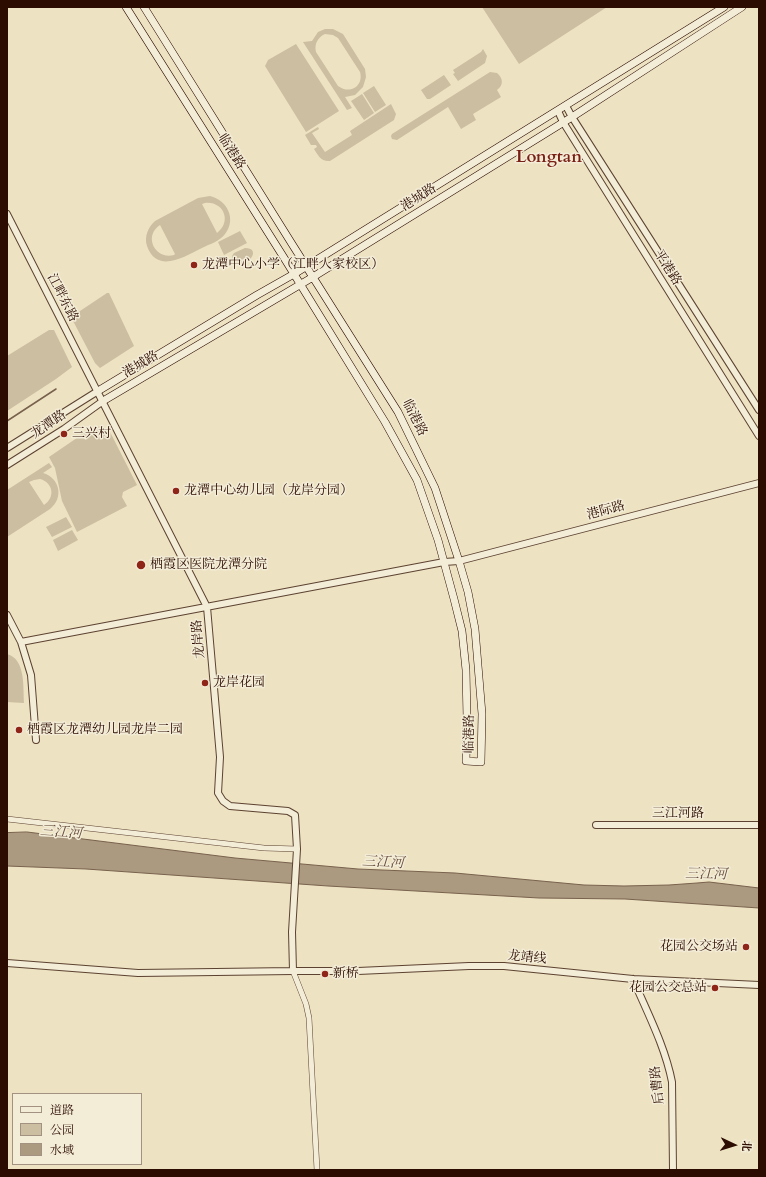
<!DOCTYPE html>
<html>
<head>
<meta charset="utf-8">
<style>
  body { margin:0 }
  #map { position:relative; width:766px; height:1177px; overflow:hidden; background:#ede2c2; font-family:Cardo,"Noto Serif SC",serif }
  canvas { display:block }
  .frame { position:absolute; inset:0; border:8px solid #2c0c01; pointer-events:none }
  .legend { position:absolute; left:12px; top:1093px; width:130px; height:72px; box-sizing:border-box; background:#f3ecd7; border:1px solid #a39281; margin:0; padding:5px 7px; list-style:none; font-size:12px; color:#2c0c01 }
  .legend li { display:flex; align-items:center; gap:8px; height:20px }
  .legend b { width:20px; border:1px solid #a39281 }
  .north { position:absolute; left:714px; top:1125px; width:40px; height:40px; -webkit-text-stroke:3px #f3ecd7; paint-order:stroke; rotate:94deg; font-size:11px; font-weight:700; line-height:16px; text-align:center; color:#2c0c01 }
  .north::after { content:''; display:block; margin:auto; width:14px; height:18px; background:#2c0c01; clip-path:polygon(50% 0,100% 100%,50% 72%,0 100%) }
</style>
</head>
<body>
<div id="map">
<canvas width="766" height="1177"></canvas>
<div class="frame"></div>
<ul class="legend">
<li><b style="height:5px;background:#f3ecd7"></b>道路</li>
<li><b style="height:11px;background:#ccbea1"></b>公园</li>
<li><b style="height:11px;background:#ab9980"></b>水域</li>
</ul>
<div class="north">北</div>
</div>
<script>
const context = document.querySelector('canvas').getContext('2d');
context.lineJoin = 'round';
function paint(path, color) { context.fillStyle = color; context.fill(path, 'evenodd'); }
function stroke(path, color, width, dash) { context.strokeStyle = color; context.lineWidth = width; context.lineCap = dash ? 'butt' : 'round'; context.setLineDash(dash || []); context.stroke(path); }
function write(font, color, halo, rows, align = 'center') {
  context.font = font + ' Cardo,"Noto Serif SC",serif'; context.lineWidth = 3; context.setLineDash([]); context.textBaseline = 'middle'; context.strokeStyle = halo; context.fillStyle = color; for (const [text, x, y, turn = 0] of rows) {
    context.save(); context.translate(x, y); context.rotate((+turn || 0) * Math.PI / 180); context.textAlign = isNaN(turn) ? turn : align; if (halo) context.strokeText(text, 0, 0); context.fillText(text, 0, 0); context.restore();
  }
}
paint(new Path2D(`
  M482,7H607L519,64Z
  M325,29H333L343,34L365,69L366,77L363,87L355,95L345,97L352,108L347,110L303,42L312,41L318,32ZM325,34L333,35L338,38L360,72C364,86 350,95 338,86L316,52C314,44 318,37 325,34Z
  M296,44L339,111L306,132L265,66L268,60Z
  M483,49L487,56L485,63L458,81L453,74L455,73L453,70L481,52Z
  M490,72L497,73C503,78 504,85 497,90L501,97L473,114L476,120L461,129L448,107L397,140L392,139L391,136L392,134Z
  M444,75L451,85L430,99H427L421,90Z
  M374,86L386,105L375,112L363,93Z
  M362,94L374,113L364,120L351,101Z
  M391,104L396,114L394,120L330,161C321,162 318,155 314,149L317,147L316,145H311L305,135L318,127L319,129L312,133L325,152L352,135L350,131Z
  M210,196C227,200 237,219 225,234C220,241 210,244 202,248C184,257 157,274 147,246C144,237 148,227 155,221L198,198ZM205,203C224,201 232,222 217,233L202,204ZM160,225L175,254L174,255C155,260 143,236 160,225Z
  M240,231L247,243L224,255L218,242Z
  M245,248C262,248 249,267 235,265L232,262V256L234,253Z
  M107,293H109L134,346L100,368L95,363L71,317Z
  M49,330H54L72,367L56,379L7,411V356Z
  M101,426L109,430L137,485L123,492L122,497L127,506L77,532L62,501L55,468L49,457L90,429Z
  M49,463L52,467L43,473C60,478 64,498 50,509L7,537V490ZM40,479C54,483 55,498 44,505L29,482L34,480Z
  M66,517L72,527L52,537L46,527Z
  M72,530L78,540L58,551L53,540Z
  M7,654C26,659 23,688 24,703L7,702Z`), '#ccbea1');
const water = new Path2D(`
  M27,832L235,858L358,869L455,873L584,885L624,886L669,885L697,883L709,882L759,888V908L625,899L539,898L328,886L86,869L7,866V833Z`);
paint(water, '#ab9980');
stroke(water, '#78614d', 1);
stroke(new Path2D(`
  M7,421L56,389`), '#78614d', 1.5);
const minor = new Path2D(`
  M7,819L264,848L297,849
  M293,971L306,1004L309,1018L317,1170`);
const tertiary = new Path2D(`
  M566,106L572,117L759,410
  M558,111L563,122L759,436
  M7,214L207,607L220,757L218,793L223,801L230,806L288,811L295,815L297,849L292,932L293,971
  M7,448L98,391
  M7,465L64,429L103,401
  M7,615L21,642L31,675L36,740
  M21,642L444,562L459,561L759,483
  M596,825H759
  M7,963L138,973L293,971H358L469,966H504L633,979L759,985
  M633,979C647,1012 665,1046 672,1082L673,1170`);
const secondary = new Path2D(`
  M126,7L286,261L385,422L417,480L438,540L454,599L462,631L466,670L467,718L466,761L481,762L482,714L475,629L468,592L459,561L435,488L398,412L292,244L144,7
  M98,391L257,295L294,274L724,7
  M103,401L313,277L572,117L742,7`);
stroke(minor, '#5c4231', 6);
stroke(tertiary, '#5c4231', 8);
stroke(secondary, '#2c0c01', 8);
stroke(minor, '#f3ecd7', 5);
stroke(tertiary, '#f3ecd7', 6);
stroke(secondary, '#f3ecd7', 7);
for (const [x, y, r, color] of [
  [194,265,4,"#8f2418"],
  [64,434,4,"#8f2418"],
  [176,491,4,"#8f2418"],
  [141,565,5,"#8f2418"],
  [205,683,4,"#8f2418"],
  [19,730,4,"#8f2418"],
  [746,947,4,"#8f2418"],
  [325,974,4,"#8f2418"],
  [715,988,4,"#8f2418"]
]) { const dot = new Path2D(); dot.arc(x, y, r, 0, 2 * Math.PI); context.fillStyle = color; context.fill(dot); stroke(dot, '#f3ecd7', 1.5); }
write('13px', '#2c0c01', '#f3ecd7', [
  ["临港路",231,152,58],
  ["港城路",419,198,-32],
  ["平港路",667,268,58],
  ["江畔东路",62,298,63],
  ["港城路",141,365,-31],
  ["临港路",414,418,63],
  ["龙潭路",49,425,-34],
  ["港际路",606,511,-15],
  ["龙岸路",199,639,-95],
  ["临港路",470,734,-89],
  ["三江河路",678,814],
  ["龙靖线",527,958,5],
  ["后曹路",658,1085,-97]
]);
write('13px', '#2c0c01', '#f3ecd7', [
  ["龙潭中心小学（江畔人家校区）",202,265],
  ["三兴村",72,434],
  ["龙潭中心幼儿园（龙岸分园）",184,491],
  ["栖霞区医院龙潭分院",150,565],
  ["龙岸花园",213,683],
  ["栖霞区龙潭幼儿园龙岸二园",27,730],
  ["花园公交场站",738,947,"right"],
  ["新桥",333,974],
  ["花园公交总站",707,988,"right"]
], 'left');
write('italic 14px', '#654b3a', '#f3ecd7', [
  ["三江河",61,833,4],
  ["三江河",383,863,3],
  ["三江河",706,875,1]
]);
write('bold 17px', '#7a1f14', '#f3ecd7', [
  ["Longtan",549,158]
]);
</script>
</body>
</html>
